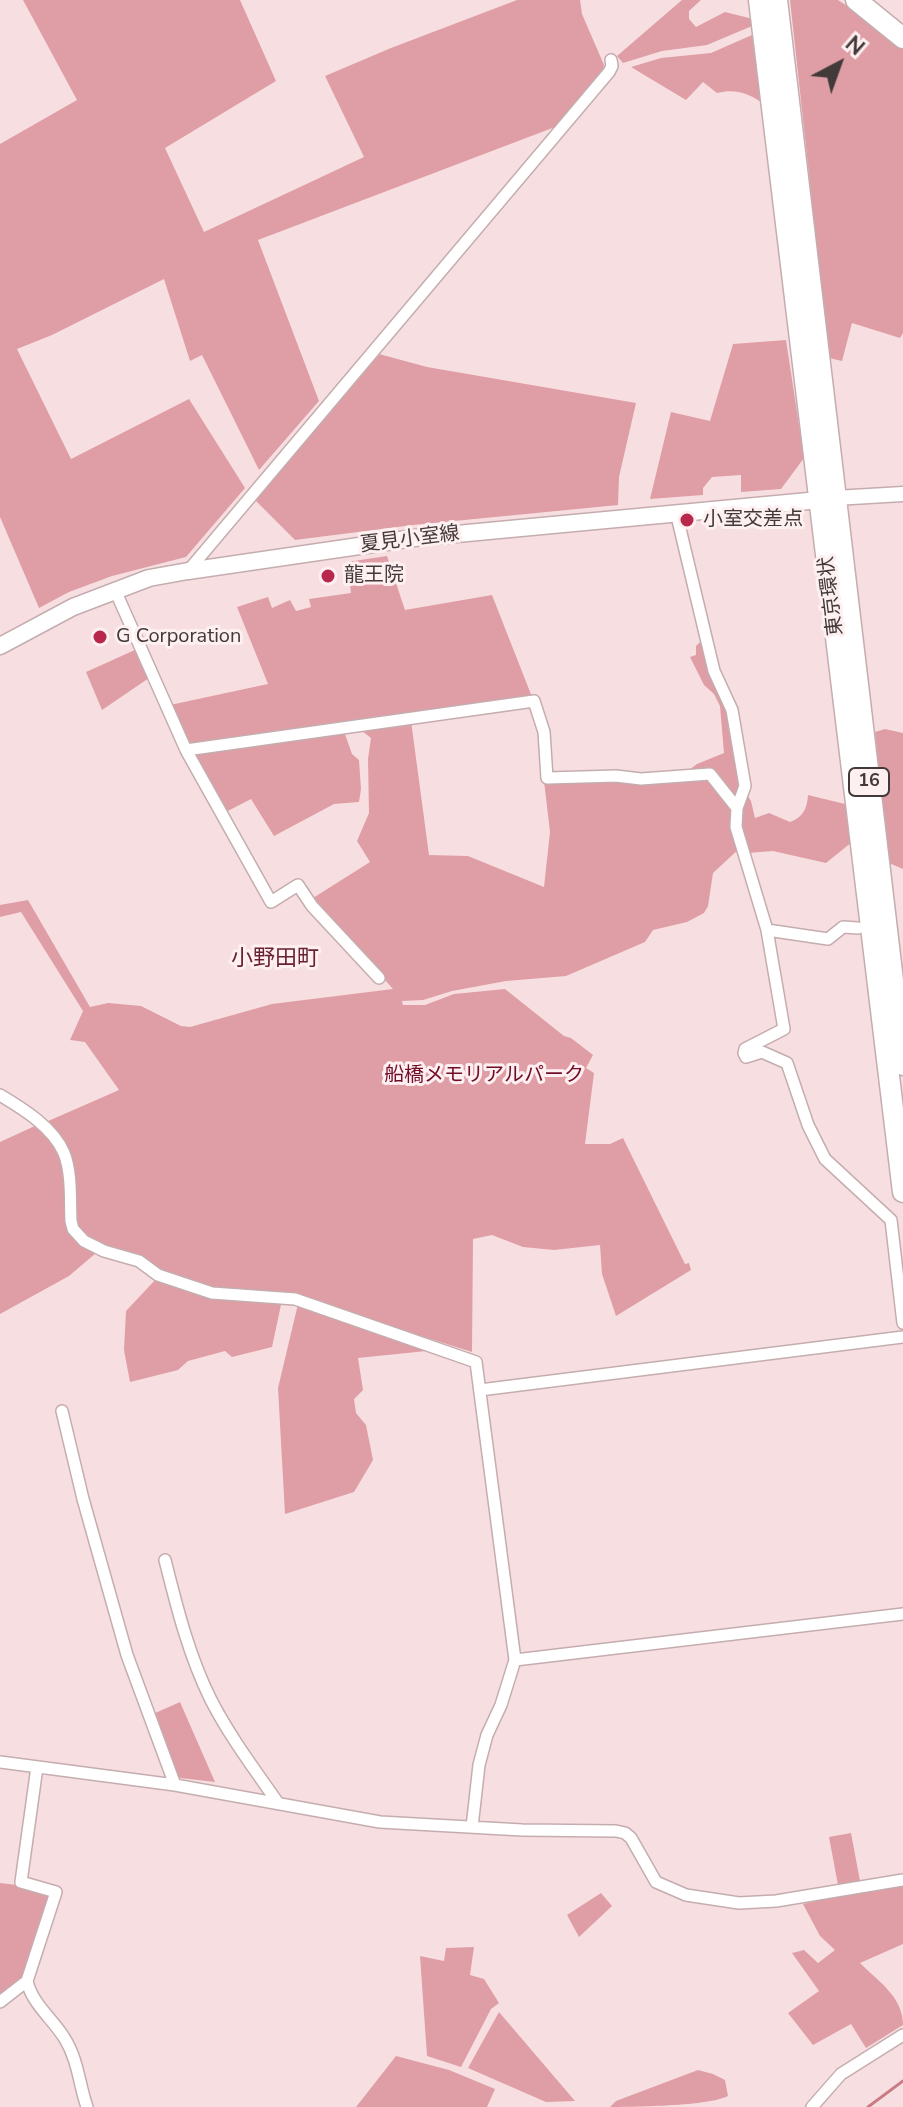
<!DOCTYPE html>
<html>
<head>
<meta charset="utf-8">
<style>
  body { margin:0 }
  #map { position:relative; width:903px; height:2107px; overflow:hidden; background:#f7dfe1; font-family:"Nunito Sans",sans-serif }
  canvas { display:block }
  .north { position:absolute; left:799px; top:24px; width:80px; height:80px; -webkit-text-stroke:6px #feeff0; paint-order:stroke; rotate:41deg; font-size:22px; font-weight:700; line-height:32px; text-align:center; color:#423939 }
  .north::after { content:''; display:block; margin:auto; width:28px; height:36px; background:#423939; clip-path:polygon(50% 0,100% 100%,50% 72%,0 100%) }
</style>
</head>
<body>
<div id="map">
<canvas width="903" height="2107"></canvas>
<div class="north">N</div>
</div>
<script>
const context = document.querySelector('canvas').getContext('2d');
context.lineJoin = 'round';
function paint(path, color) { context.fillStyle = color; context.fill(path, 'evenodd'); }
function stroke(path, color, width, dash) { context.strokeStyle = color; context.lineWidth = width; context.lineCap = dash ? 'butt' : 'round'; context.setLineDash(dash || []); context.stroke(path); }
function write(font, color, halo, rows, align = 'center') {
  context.font = font + ' "Nunito Sans","Noto Sans JP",sans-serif'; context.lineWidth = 6; context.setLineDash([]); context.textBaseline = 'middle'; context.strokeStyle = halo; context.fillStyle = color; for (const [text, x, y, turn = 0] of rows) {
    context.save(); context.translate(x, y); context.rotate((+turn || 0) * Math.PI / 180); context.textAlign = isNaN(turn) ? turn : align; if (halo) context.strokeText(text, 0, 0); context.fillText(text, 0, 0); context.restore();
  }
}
paint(new Path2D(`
  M23,0H240L276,81L165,148L204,232L364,157L325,76L391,48L517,0H580L582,14L604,65L603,71L555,127L258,240L319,401L259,470L202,355L190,361L164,279L52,335L17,349L71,459L189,399L245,488L186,557L112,576L69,592L39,608L0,517V144L77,100Z
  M682,0H701L689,11V19L696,27L725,12L753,19L752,26L707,45L662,51L623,63L617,56Z
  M790,0H838L903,43V333L900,338L852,323L842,361L829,358Z
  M752,35L761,102C746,92 734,89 717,93L703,82L686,100L631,67L661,58L711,53Z
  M786,340L804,458L781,489L741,492V475L712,477L703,488V495L650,499L671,412L710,421L733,344Z
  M379,354L427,367L636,403L619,477L618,505L413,525L295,540L255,500Z
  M387,556L405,610L492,595L532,697L341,723L352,754L359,760L361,789L359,802L334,804L274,836L251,799L224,813L170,705L268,684L237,607L268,597L272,608L290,600L296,611L311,607L309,599L351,593L347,562Z
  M703,639L730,714L742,784L737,804L711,771L685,773L697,764L724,753L720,706L714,694L704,685L690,657L696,655V646Z
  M137,649L149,678L102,710L86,672Z
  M411,721L429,855L468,856L544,887L550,832L544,781L707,778L734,810L740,848L713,873L708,906L704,913L687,922L653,930L645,942L566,976L506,981L452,991L423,1000L402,1001L403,1005H425L454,994L505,989L564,1036L571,1038L593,1055L586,1068L594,1073L585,1144H610L623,1138L685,1264L689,1263L691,1270L616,1316L602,1274L600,1245L554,1250L523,1247L492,1235L473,1239L472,1352L284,1293L213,1290L160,1272L139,1257L87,1238L77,1227L73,1177L46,1122L119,1090L85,1042L70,1040L83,1011L21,912L0,917V905L28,900L90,1007L108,1003L141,1006L181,1026L190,1027L272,1004L393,989L313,898L370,862L357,841L369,813L368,759L371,738L357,727Z
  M885,729L903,733V869L889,863L875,732Z
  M746,793L751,801L755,818L769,813L790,822C803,817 807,809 808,795L845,804L852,842L826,863L773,851L748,853L738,824Z
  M37,1125L56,1144L65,1170L68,1224L96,1253L69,1276L0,1314V1142Z
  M157,1278L282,1300L272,1347L232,1357L225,1351L188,1361L178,1370L130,1382L124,1350L126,1311Z
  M298,1304L436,1350L358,1358L363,1390L354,1399L356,1413L366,1425L373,1460L354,1492L285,1514L278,1388Z
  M180,1702L215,1782L180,1778L175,1774L153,1714Z
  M851,1833L860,1881L838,1885L829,1837Z
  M0,1883L17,1885L52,1895L20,1981L0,1997Z
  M903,1884V1944L860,1963C879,1982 903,1997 903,2025L866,2048L851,2024L813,2045L788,2013L819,1991L792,1953L804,1950L818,1963L835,1950L820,1936L803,1904L867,1889Z
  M601,1893L612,1906L579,1937L567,1915Z
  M474,1947L470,1975L484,1979L499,2003L491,2009L461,2067L427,2056L420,1956L444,1961L446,1948Z
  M499,2012L575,2101L546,2102L468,2068Z
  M396,2056L449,2070L495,2089L487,2107H356Z
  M698,2070L713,2074L725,2080L728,2096C706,2107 624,2107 592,2107H610L616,2101Z`), '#df9ea5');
stroke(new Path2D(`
  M868,2107L903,2081`), '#cb7b84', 3);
const minor = new Path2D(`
  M676,512L714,671L732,710L745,786L737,808L736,827L767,930L784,1029L745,1049L744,1053L746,1057L762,1052L787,1063L808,1125L825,1159L891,1220L903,1323
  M188,571L609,72L612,66L611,60
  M115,590L186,750L271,902L298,885L312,906L379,978
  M186,750L534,701L544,732L547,778L616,776L641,779L710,774L737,808
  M767,930L828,939L843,927L858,928
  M0,1095C22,1108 53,1127 64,1153C72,1173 70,1200 71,1221L73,1229L84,1241L104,1251L139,1261L158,1275L212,1293L295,1299L476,1362L515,1660L501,1705L487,1735L479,1765L472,1827
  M480,1390L903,1337
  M62,1411L83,1499L127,1655L175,1785
  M165,1560C177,1608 189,1656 211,1700C230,1737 255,1770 278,1803
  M515,1660L903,1614
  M0,1762L175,1785L380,1822L522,1830L616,1831L625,1833L631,1838L656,1882L686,1895L739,1903L776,1901L903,1880
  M37,1767L21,1882L56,1892L27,1981C32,2004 53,2019 65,2039C78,2060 79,2084 87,2107
  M0,2002L27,1981
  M812,2107L841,2074L903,2035`);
const tertiary = new Path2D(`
  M835,498L903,494`);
const secondary = new Path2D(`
  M0,646L73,607L149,578L188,571L414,538L830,499`);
const trunk = new Path2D(`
  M759,0L903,1192
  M777,0L903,1065
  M856,0L903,38`);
stroke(minor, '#c5adaf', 14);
stroke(tertiary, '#c5adaf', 17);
stroke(secondary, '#c5adaf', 19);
stroke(trunk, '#c5adaf', 23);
stroke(minor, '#fff', 11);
stroke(tertiary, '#fff', 14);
stroke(secondary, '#fff', 16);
stroke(trunk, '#fff', 20);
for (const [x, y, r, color] of [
  [687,520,8,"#b8274c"],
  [328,576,8,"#b8274c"],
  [100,637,8,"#b8274c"]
]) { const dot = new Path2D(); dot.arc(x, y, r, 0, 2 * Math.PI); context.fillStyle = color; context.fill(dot); stroke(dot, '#feeff0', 3); }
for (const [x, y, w] of [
  [869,782,40]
]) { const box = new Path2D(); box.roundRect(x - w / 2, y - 14, w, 28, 6); context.fillStyle = '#feeff0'; context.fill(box); stroke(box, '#423939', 2); }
write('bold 18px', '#423939', null, [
  ["16",869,782]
]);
write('20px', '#423939', '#feeff0', [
  ["小室交差点",703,520],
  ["龍王院",344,576],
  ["G Corporation",116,637]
], 'left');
write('20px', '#423939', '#feeff0', [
  ["夏見小室線",410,540,-7],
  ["東京環状",832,596,-97]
]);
write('20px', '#700d28', '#feeff0', [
  ["船橋メモリアルパーク",484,1076]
]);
write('22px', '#68222f', '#feeff0', [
  ["小野田町",275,960]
]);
</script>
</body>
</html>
